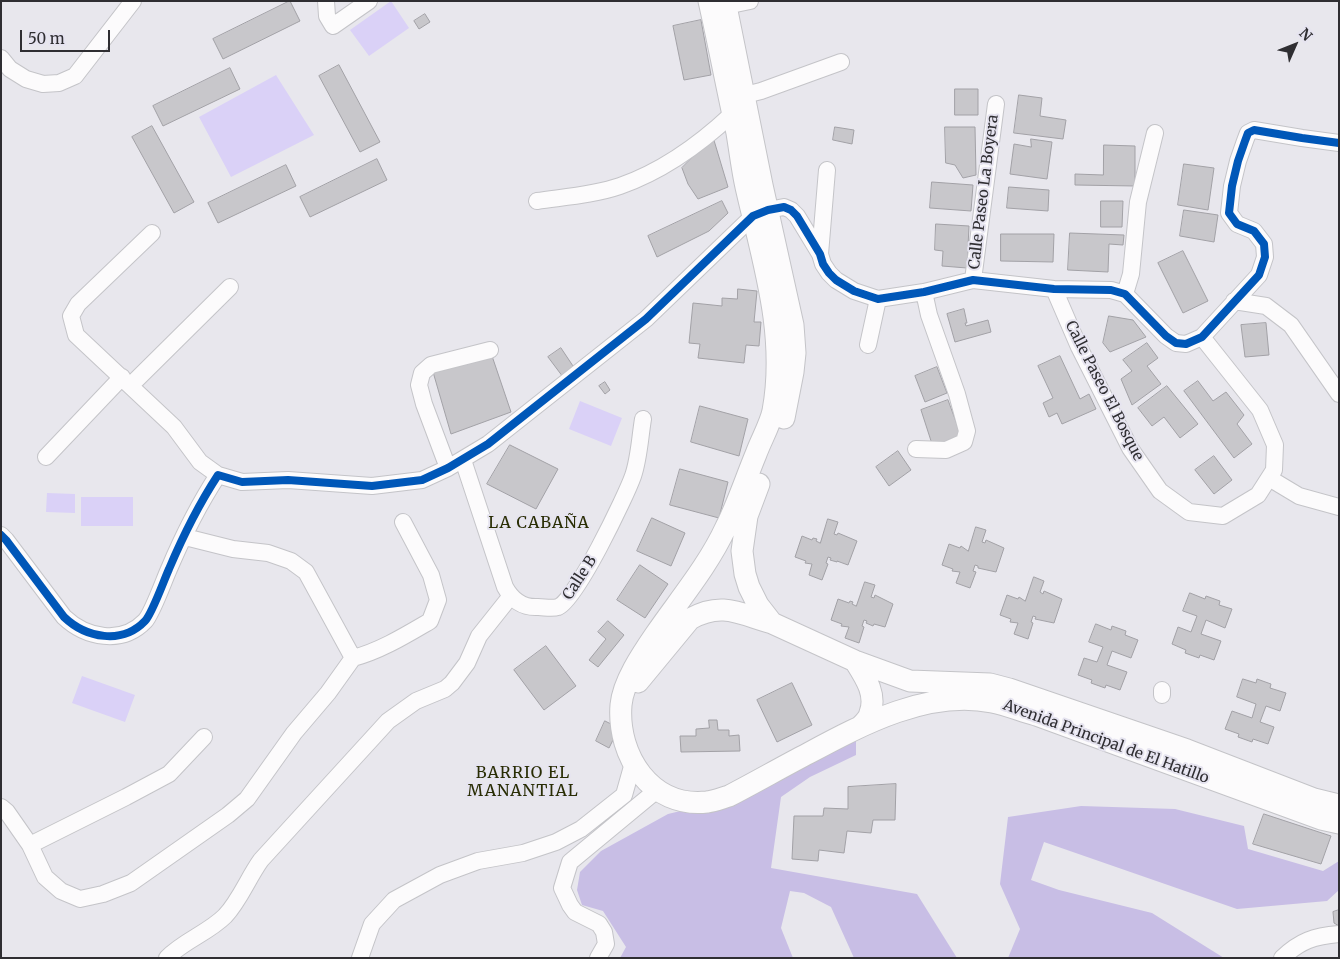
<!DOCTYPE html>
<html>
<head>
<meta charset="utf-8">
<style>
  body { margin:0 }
  #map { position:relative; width:1340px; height:959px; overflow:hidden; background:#e8e7ed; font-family:Merriweather,serif }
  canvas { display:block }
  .frame { position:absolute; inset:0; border:2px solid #2f2e32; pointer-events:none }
  .north { position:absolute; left:1270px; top:20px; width:50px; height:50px; -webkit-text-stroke:4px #e6e4f0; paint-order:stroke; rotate:46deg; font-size:14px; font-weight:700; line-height:20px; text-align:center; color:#2f2e32 }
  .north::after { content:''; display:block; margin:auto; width:18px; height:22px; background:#2f2e32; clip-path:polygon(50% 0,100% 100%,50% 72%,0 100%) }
  .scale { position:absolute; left:20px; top:30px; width:90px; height:22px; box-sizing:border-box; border:2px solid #2f2e32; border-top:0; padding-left:6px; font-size:15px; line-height:18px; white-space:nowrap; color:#2f2e32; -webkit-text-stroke:4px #e6e4f0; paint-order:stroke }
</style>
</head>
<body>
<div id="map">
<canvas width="1340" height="959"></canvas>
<div class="frame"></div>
<div class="north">N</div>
<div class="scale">50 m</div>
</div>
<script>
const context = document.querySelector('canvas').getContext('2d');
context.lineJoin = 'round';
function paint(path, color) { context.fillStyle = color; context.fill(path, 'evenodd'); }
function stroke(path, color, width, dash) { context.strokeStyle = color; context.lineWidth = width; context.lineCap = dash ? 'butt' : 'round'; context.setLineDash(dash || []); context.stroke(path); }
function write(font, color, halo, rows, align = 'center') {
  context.font = font + ' Merriweather,serif'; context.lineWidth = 4; context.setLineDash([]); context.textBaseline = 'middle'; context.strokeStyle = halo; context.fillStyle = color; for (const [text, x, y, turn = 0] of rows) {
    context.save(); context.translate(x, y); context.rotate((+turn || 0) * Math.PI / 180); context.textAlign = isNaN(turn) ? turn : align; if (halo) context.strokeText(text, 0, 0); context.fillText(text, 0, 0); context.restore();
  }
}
paint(new Path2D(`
  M391,1L409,28L369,56L350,30Z
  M276,75L314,135L231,177L199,117Z
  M580,401L622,418L611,446L569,429Z
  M47,493L75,494V513L46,512Z
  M81,497H133V526H81Z
  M82,676L135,695L125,722L72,703Z`), '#dad1f7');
paint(new Path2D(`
  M856,736V755L810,777L781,797L771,868L917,894L957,958H854L831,907L804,893L790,891L781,928L793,958H620L626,947L603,911L582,905L577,890L580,872L601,851L668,814L689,809Z
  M1081,806L1175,809L1244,826L1248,849L1323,871L1339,861V890L1327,901L1237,909L1044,842L1031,880L1059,890L1152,913L1224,958H1008L1020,929L1000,884L1008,817Z`), '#c8bee5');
const building = new Path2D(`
  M290,1L300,21L223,59L213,39Z
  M425,14L430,22L419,29L414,21Z
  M701,20L711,75L684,80L673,26Z
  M339,65L380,142L360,152L319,76Z
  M230,68L240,89L163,126L153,106Z
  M955,89H978V115H955Z
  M1019,95L1042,98L1040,116L1066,120L1063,139L1014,133Z
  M152,126L194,202L174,213L132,137Z
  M835,127L854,130L852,144L833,140Z
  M945,127H975L976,175L963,178L955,165L946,163Z
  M713,137L728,187L698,199L688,184L682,168Z
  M1031,139L1052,142L1047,179L1010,174L1014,144L1031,147Z
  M1104,145L1135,146V186L1075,185V174L1103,175Z
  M377,159L387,180L310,217L300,197Z
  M1184,164L1214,168L1208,210L1178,205Z
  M286,165L296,186L218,223L208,203Z
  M932,182L973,185L971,211L930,208Z
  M1009,187L1049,190L1048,211L1007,208Z
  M722,201L728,213L709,231L657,257L648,236Z
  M1101,201H1123L1122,227H1101Z
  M1184,210L1218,215L1214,242L1180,236Z
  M936,224L969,226L967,268L942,266L943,251L935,250Z
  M1070,233L1124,235L1123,245L1109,244L1108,272L1068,270Z
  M1001,234H1054L1053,262L1001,261Z
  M1183,251L1208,301L1183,313L1158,263Z
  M738,289L757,291L754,322H761L759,346L746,345L744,363L698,358L700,344L689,343L693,303L722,306V298L737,299Z
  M964,309L967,323H965L966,326L988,320L991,332L955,342L947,314Z
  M1109,316L1133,320L1146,337L1110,352L1103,343Z
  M1266,323L1269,355L1245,357L1241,325Z
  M1147,343L1158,358L1147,366L1161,384L1132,405L1121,379L1132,371L1123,360Z
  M561,348L575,369L563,377L548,357Z
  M490,350L511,412L451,434L431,365Z
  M1060,356L1080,399L1089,394L1096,409L1062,424L1057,413L1049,417L1043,403L1053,398L1038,366Z
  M937,367L947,393L925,402L915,376Z
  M1198,381L1213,401L1226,392L1244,415L1237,424L1252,444L1234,458L1184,391Z
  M605,382L610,390L605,394L599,386Z
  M1167,386L1198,424L1180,438L1164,417L1152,426L1138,408Z
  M948,400L962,438L933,447L921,410Z
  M700,406L748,419L739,456L691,442Z
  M510,445L558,469L536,509L487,484Z
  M898,451L911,470L889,486L876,467Z
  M1214,456L1232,480L1214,494L1195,470Z
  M680,469L728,482L719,518L670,505Z
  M652,518L685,533L671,566L637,551Z
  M828,519L838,522L834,534L837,535L838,533L857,541L848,565L837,561V562L830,560L831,558L828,557L826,563L828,564L822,580L809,575L812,564L805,563L806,561L795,557L802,536L812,540L813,538L817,539L816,541L820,543Z
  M976,527L986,530L982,542L985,543L986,540L1004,548L996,572L978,568V566L975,565L973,571L976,572L970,588L956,583L960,572L952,571L953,569L942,565L949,544L960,548L961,546L968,551Z
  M640,565L668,584L645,618L617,600Z
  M1034,577L1044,581L1040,592L1043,594L1044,591L1062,599L1054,623L1035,619L1036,617L1033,616L1031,622L1033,623L1028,639L1014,634L1018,623L1010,622L1011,619L1000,615L1007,595L1018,599L1019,597L1025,601Z
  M865,582L875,585L871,597L874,598L875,595L893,604L885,627L874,624L873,626L866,623L867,621L864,620L862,626L864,627L859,643L845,638L849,627L841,626L842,624L831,620L838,599L849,603L850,601L853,602L852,604L856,606Z
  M1190,593L1205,599L1206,596L1220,601L1219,605L1232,609L1225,628L1206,620L1201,634L1221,641L1214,660L1200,655L1199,658L1185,653L1186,650L1172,644L1178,627L1191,632L1197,616L1183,611Z
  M608,621L624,635L598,667L589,660L606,639L598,632Z
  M1096,624L1111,630L1112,626L1126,631L1125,635L1138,640L1131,658L1112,651L1107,665L1127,672L1120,690L1106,685L1105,688L1091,683L1092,680L1078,675L1084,658L1097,662L1103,647L1089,642Z
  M546,646L576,686L544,710L514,670Z
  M1243,679L1256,683L1257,679L1271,684L1270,688L1286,693L1280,711L1266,706L1260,722L1274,727L1268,744L1253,739L1252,742L1238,737L1239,734L1225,729L1232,711L1252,718L1256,704L1237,697Z
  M792,683L812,725L777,742L757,700Z
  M709,720H717L718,730H729V736L739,735L740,751L681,752L680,736H696V729L709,728Z
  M605,721L619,728L609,748L596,741Z
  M896,784L895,820H873L871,833L847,831L844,853L819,850L818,861L792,859L794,816H823L824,808L848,809V787Z
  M1264,814L1331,836L1321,864L1253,844Z
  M1339,910V926L1334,923L1333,912Z`);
paint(building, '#c8c7cb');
stroke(building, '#a2a1a6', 1);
const minor = new Path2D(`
  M326,1L327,16L333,26L369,1
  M726,6L750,1
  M1,58L10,69L26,79L43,84L59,83L75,76L133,1
  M745,95L761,91L841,62
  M537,201C564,197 594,195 620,186C663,171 699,145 732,114
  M152,233L78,304L71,316L76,335L174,427L200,462L218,475
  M820,254L827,170
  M973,280L996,104
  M1054,289L1079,347L1130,448L1160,491L1189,512L1223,516L1258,495L1274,470L1275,445L1260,410L1202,337
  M1125,294L1131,274L1138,202L1155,133
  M1234,301L1266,306L1291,325L1339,394
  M868,345L878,299
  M131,385L230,287
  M916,449L946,450L964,442L967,431L957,394L929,315L924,292
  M46,457L122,377
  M463,460L505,587C512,600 523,608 538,607C544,607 552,609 558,607C575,602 626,496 633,476C639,459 640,437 643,419
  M448,468L424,404L419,385L422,373L431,365L490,350
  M1269,478L1299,496L1339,507
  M1,535L6,540L64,617C86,638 122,645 145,621C152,614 164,580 169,569C183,536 199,504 218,475L242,482L288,480L372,486L422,480L448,468L488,444L646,319L753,216L768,210L784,207L791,210L797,216L820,254L823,264L829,273L836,280L854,291L878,299L924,292L973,280L1054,289L1111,290L1125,294L1166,336L1176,343L1186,344L1202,337L1259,275L1265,257L1264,244L1254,231L1237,224L1229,213L1232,186L1238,161L1245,141L1248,133L1254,130L1302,138L1339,143
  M185,537L233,549L268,553L291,561L306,572L353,658
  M1162,695V690
  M1,807L7,812L30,845L45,877L61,891L80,899L103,894L131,883L228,815L247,799L294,733L328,693L353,658C380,651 406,635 430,621L438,600L431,575L403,522
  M30,845L126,797L169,774L204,737
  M167,958C183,941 208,933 225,916C240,900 248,878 261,860L388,721L416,701L445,689L452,683L467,663L479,636L510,597
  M360,958L372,924L394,900L440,875L478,861L523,853L556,842L581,829L624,795L633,763
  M598,958L606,944L604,932L599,924L575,912L570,905L562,888L570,862L657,790
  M1282,958C1300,941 1314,936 1339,934`);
const major = new Path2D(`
  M709,1C719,45 727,89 737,133C740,151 742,169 746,187C763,262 787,334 773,411C770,425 761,440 756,454C746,478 738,503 726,527C708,566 679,600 655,635C642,654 623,682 621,705C617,756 651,808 707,802C714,801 722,798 729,796C756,782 782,767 809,753C863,724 929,689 992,702C1007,705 1021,711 1036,715L1321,819L1339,823
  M725,1L762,185L793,325L795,353L793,372L784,418
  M759,484L747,516L742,551L745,574L749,587L758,605L772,623L855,661L910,681L990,684L1009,689L1187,750L1314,799L1339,805
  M855,661C865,677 877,694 870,713C869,718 864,723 861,726
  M638,682L690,619C722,601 740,614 772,623`);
stroke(minor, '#c4c4c8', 18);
stroke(major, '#c4c4c8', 23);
stroke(minor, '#fcfbfc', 16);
stroke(major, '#fcfbfc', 21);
stroke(new Path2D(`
  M1,535L6,540L64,617C86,638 122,645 145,621C152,614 164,580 169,569C183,536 199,504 218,475L242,482L288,480L372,486L422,480L448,468L488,444L646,319L753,216L768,210L784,207L791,210L797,216L820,254L823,264L829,273L836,280L854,291L878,299L924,292L973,280L1054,289L1111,290L1125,294L1166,336L1176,343L1186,344L1202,337L1259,275L1265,257L1264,244L1254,231L1237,224L1229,213L1232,186L1238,161L1245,141L1248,133L1254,130L1302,138L1339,143`), '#0057b8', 8);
write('15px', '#2f2e32', '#e6e4f0', [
  ["Calle Paseo La Boyera",984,192,-83],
  ["Calle Paseo El Bosque",1104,391,63],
  ["Calle B",580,578,-57],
  ["Avenida Principal de El Hatillo",1106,742,20]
]);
context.letterSpacing = '1px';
write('16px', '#292d04', '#e6e4f0', [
  ["LA CABAÑA",539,523],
  ["BARRIO EL",523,773],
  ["MANANTIAL",523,791]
]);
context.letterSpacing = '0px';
</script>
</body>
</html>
